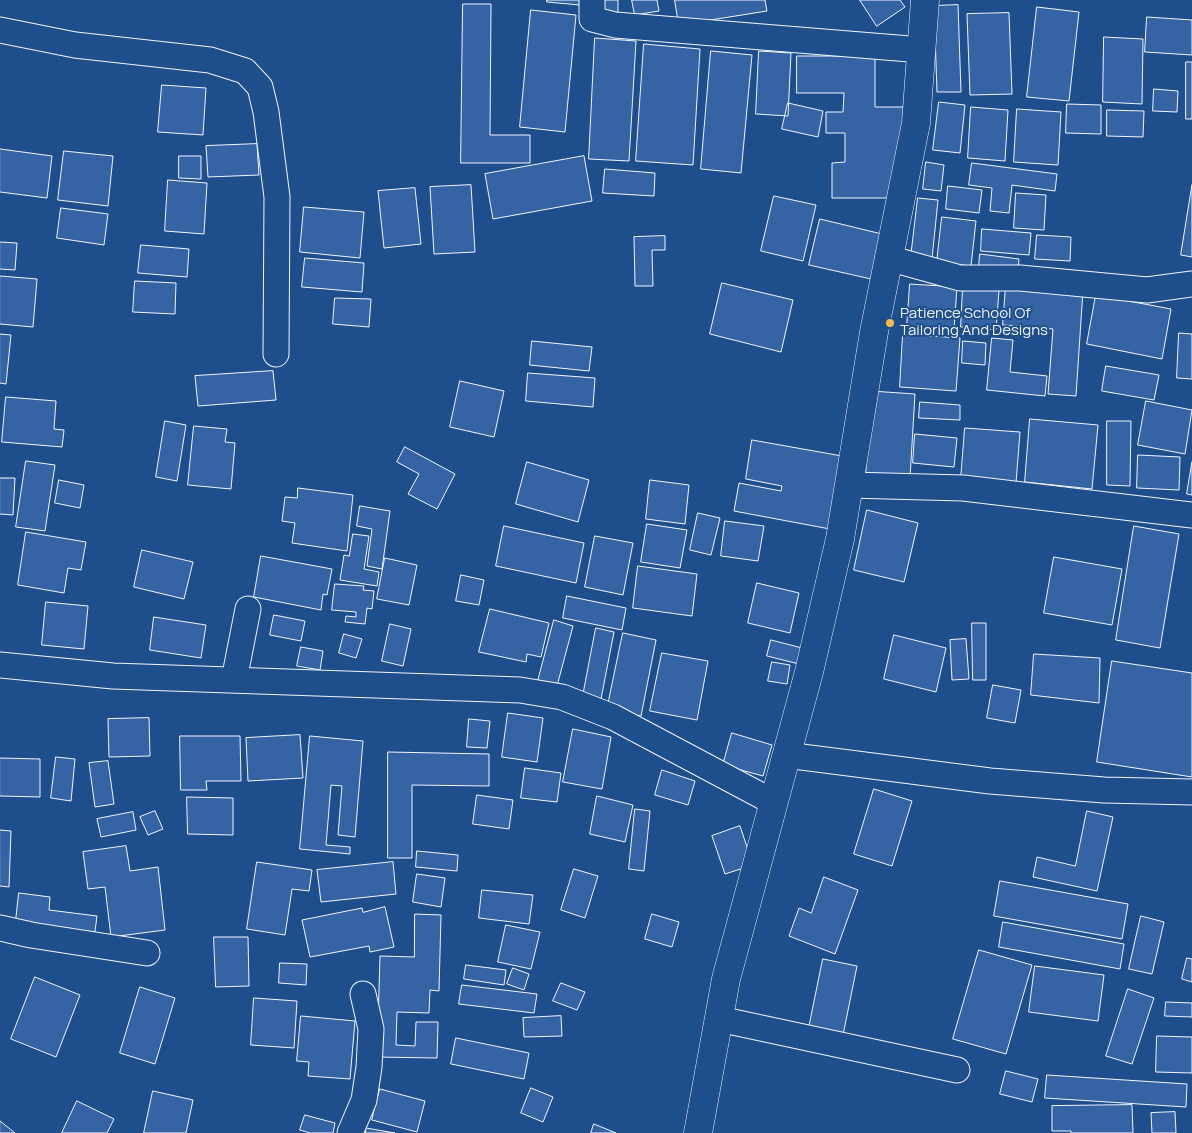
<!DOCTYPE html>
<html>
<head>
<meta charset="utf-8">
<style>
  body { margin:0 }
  canvas { display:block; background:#1f4e8c }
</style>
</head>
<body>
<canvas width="1192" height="1133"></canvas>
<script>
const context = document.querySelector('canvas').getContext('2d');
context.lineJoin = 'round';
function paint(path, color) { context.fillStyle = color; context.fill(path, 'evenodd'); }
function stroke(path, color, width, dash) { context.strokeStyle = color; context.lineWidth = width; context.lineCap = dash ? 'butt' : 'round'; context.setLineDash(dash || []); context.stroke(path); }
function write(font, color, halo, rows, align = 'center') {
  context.font = font + ' Manrope,sans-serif'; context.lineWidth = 4; context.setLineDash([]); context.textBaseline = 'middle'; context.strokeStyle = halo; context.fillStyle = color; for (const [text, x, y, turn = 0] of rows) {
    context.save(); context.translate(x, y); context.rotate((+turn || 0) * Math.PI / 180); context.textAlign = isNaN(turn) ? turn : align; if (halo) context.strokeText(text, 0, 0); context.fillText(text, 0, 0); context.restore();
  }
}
const building = new Path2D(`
  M547,0H580L579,5L547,2Z
  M597,0H618V13L597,14Z
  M632,0H657L659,11L635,15Z
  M675,0H765L767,11L679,25Z
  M860,0H900L905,7L877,26Z
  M463,4H491L490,135H530V163H461Z
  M958,5L961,92H937L934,6Z
  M1037,7L1079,12L1069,101L1027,97Z
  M531,10L576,15L565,132L520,127Z
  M1009,13L1012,94L970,95L967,14Z
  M1147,17L1192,20V55L1145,52Z
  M1104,37L1143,39L1142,104L1103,102Z
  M595,38L636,41L629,161L589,159Z
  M644,44L700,49L693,165L636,161Z
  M711,51L752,55L741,173L701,169Z
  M759,51L791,53L788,116L756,114Z
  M797,56H875V107H904V198H832V163L845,162V133H826V112H843L844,93H797Z
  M1186,62H1192V119H1186Z
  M162,85L206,88L203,135L158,132Z
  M1154,89L1178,91L1177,112L1153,111Z
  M939,102L965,105L960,153L933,150Z
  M788,103L823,111L818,137L782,129Z
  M1067,104L1101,105V134L1066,133Z
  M971,107L1008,110L1005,161L968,158Z
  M1017,109L1061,112L1058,165L1014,162Z
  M1107,110L1144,111L1143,137L1107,136Z
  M257,144L259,175L208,177L206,146Z
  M0,149L52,156L47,198L0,192Z
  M64,151L113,156L108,206L58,200Z
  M179,156H201V179L179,178Z
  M584,156L592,201L493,219L485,174Z
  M926,162L944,165L941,191L923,189Z
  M972,163L1057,174L1055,191L1012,185L1009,213L990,211L992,188L969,185Z
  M605,169L655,173L654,196L603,193Z
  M168,180L207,183L204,234L165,231Z
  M471,185L475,252L434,254L430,187Z
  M1192,185V257L1181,255Z
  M948,186L982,190L979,213L946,209Z
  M415,188L421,244L384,248L378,191Z
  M1016,193L1046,195L1044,230L1014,228Z
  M774,196L816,205L803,261L761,251Z
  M918,198L938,200L932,259L911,257Z
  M304,207L364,212L360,258L300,252Z
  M61,208L108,214L104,245L57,238Z
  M942,217L976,221L971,266L937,262Z
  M820,219L882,234L871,279L809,265Z
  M982,229L1031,233L1029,255L981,251Z
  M1037,235L1071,237L1070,261L1035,259Z
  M665,236V250H652L653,286H635L634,237Z
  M0,242L17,243L15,270L0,269Z
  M141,245L189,249L187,277L138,273Z
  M980,254L1019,259L1018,271L979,267Z
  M305,258L364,263L362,292L302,287Z
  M0,276L37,279L33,327L0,324Z
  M135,281L176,283L175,314L133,312Z
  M722,283L793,300L781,352L710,334Z
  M910,284L957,287L954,330L907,327Z
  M1006,285L1083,290L1076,396L1048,394L1053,329L1003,325Z
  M963,287L999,290L996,330L961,327Z
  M1096,295L1171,309L1162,359L1087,344Z
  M335,298L371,299L369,327L333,324Z
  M1179,333L1192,334V379L1177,378Z
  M0,334L11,335L6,384L0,383Z
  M903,334L960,338L956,391L900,387Z
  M992,338L1013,340L1010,372L1047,376L1045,396L987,390Z
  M532,341L592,347L589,371L530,365Z
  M963,341L986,343L985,365L962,363Z
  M1106,366L1159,375L1154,400L1102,391Z
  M273,371L276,400L198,406L195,376Z
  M528,373L595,378L593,407L526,401Z
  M460,381L504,391L494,437L450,427Z
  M871,391L915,394L910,478L866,475Z
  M6,397L56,401L54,429L64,430L62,447L2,442Z
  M1146,401L1192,410L1185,454L1138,445Z
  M920,402L960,405V420L919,418Z
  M1030,419L1098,425L1092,489L1025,482Z
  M165,421L186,425L177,481L156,477Z
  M1107,421H1131L1130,486L1107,485Z
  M194,426L227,429L225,442L235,443L231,489L188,485Z
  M965,428L1020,432L1016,483L961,479Z
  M915,434L957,438L954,467L913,463Z
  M752,440L842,456L830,529L734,511L739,483L781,491L782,486L746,479Z
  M405,447L455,474L437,509L408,494L419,474L397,462Z
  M1138,455L1180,457L1179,490L1137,488Z
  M26,461L55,465L45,531L16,527Z
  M527,462L589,480L578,522L516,504Z
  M1192,462V495L1187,494Z
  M0,478H15L13,515L0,514Z
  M59,480L84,485L80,508L55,503Z
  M650,480L689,485L685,524L646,519Z
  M298,488L353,495L347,551L292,543L295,523L282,521L285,497L297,498Z
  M360,506L390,511L382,569L367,566L372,529L357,526Z
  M867,510L918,523L904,582L854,570Z
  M698,513L720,518L711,555L690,550Z
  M725,521L764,526L758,561L721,556Z
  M647,524L687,530L680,568L641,562Z
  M504,526L584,543L576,583L496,566Z
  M1134,526L1179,534L1160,648L1116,640Z
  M26,532L86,542L81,570L68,568L64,593L18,585Z
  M353,534L369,536L364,569L379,572L377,586L340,580L344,555L349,556Z
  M595,536L633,543L623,595L585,587Z
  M142,550L193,562L184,599L134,587Z
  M261,556L332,569L327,595L323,594L321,610L254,597Z
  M1054,557L1122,569L1112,625L1044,613Z
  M385,558L417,565L409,605L377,599Z
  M638,566L697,574L692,616L633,608Z
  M461,575L484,580L479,605L456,601Z
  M757,583L799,593L790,633L748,623Z
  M335,584L364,586L363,590L374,591L372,609L367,608L365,624L345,622L346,616L356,617V612L332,610Z
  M567,596L626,608L622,630L563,618Z
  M46,602L88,606L84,649L42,645Z
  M490,609L549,623L541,657L527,654L526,662L479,652Z
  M274,615L305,621L301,641L270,635Z
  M154,617L206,625L201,658L150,650Z
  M554,620L573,626L557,686L538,681Z
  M972,623H986V680H973Z
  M390,624L411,629L403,666L382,661Z
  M596,628L614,632L601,699L583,696Z
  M623,633L656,640L641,716L607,710Z
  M344,634L362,639L356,658L339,653Z
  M894,635L946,648L936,692L884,679Z
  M966,639L969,679L952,680L950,640Z
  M771,640L802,648L799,664L767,656Z
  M301,647L323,651L320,670L297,666Z
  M662,653L708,661L697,720L650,711Z
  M1034,654L1100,658L1099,703L1031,695Z
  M1112,661L1192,673V777L1097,762Z
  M772,662L790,665L787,684L768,681Z
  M993,685L1021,690L1015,723L987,718Z
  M508,713L543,718L537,762L502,757Z
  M149,718L150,756L109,757L108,719Z
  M469,719L490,721L487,748L467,747Z
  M573,729L611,737L602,789L563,782Z
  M732,733L772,745L763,776L723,765Z
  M300,735L303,778L248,781L246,738Z
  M180,736H240L241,781H206L207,790H181Z
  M310,736L363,741L355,837L338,835L342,786L331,785L326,845L350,847V854L300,849Z
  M388,752L489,754V786L412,785V858H388Z
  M56,757L75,759L71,801L51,798Z
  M0,758L40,759V797L0,796Z
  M108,761L114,804L95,807L89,763Z
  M525,768L561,773L557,802L521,798Z
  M662,770L695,781L688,805L655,795Z
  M874,789L912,801L892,866L854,854Z
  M477,795L513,800L509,829L473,824Z
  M597,796L633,805L625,842L590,834Z
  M187,797L233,798V835L188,834Z
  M635,809L650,811L644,871L629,869Z
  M155,811L163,829L148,835L140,817Z
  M1087,811L1113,817L1097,891L1033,877L1037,857L1075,866Z
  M133,812L136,830L101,837L97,819Z
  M740,826L753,865L725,874L712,836Z
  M0,830L11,831L9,887L0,886Z
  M126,846L130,871L158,867L165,930L111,937L105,887L88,889L83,852Z
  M417,851L458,855L457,871L416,867Z
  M257,862L312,870L309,891L292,889L285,935L247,929Z
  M393,862L396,894L321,902L317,870Z
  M574,869L598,876L585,918L561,910Z
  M417,874L445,878L441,907L413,902Z
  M824,877L858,890L835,954L789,936L799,908L811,913Z
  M1000,881L1128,904L1122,939L994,916Z
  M482,890L533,895L529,924L479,918Z
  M19,893L50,897L49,910L97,916L94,939L15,930Z
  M385,907L394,947L370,952L369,946L310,957L302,920L362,908L363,912Z
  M415,914L441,915L439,991L430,990L429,1013L397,1012L396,1045L415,1046L416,1022H438L437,1058L377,1057L380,956L414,957Z
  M652,914L679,922L672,947L645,939Z
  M1141,916L1164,922L1152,974L1129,969Z
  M1003,922L1124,944L1120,969L999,947Z
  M506,925L540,932L531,969L498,962Z
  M214,937H248L249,986L216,987Z
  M979,950L1032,965L1006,1054L953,1039Z
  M1187,958L1192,959V982L1182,979Z
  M823,959L857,966L842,1040L808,1033Z
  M280,963L307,964L306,985L279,983Z
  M466,965L506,970L504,985L464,979Z
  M1035,966L1104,975L1098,1021L1029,1012Z
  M513,968L529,974L524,990L507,984Z
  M35,977L80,995L56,1057L11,1039Z
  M561,983L585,992L577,1010L553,1001Z
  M462,985L537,994L534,1013L459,1004Z
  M140,987L175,998L155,1064L120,1053Z
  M1128,989L1154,998L1132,1064L1106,1056Z
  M254,998L297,1001L294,1048L251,1045Z
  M1166,1002L1192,1003V1017L1165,1016Z
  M301,1016L355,1021L350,1079L308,1076L309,1062L297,1061Z
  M561,1016L562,1036L524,1037L523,1018Z
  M1157,1036L1192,1037V1073L1156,1072Z
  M456,1038L529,1053L524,1079L451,1064Z
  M1006,1071L1038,1079L1032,1102L1000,1094Z
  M1047,1075L1187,1084L1186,1107L1045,1098Z
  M531,1088L553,1097L543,1122L521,1113Z
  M380,1089L425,1101L417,1132L372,1120Z
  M153,1091L193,1100L186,1133H144Z
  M77,1101L114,1119L107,1133H62Z
  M1132,1105L1133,1133H1071V1131H1052V1106Z
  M1175,1112L1176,1133H1152L1151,1113Z
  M305,1115L335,1123L333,1133H310L300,1130Z
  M0,1121L15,1133H0Z
  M594,1124L616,1133H591Z
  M366,1128L395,1133H366Z`);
paint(building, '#3563a3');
stroke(building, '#f2f6ff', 1);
const minor = new Path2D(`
  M592,0V19L615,25L922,50
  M0,30L75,45L210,60L245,71L260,87L266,112L277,197L276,354
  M888,258L960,278H1020L1147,290L1192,284
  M849,485L963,488L1192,515
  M0,665L113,676L520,690L562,697L613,717L773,802
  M234,680L248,609
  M786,755L990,781L1104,790L1192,792
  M0,928L31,935L147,953
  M719,1019L957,1070
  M350,1133L364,1100L369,1067L371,1029L363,994`);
const tertiary = new Path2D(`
  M698,1133L726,979L809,672L840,539L874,332L916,123L925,0`);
stroke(minor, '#f2f6ff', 27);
stroke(tertiary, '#f2f6ff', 29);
stroke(minor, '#1f4e8c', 25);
stroke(tertiary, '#1f4e8c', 28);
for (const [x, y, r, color] of [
  [890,323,5,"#ffb74d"]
]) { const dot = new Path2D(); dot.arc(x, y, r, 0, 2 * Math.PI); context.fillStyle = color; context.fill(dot); stroke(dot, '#1f4e8c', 2); }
write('15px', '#f2f6ff', '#1f4e8c', [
  ["Patience School Of",900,314],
  ["Tailoring And Designs",900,331]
], 'left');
</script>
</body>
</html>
